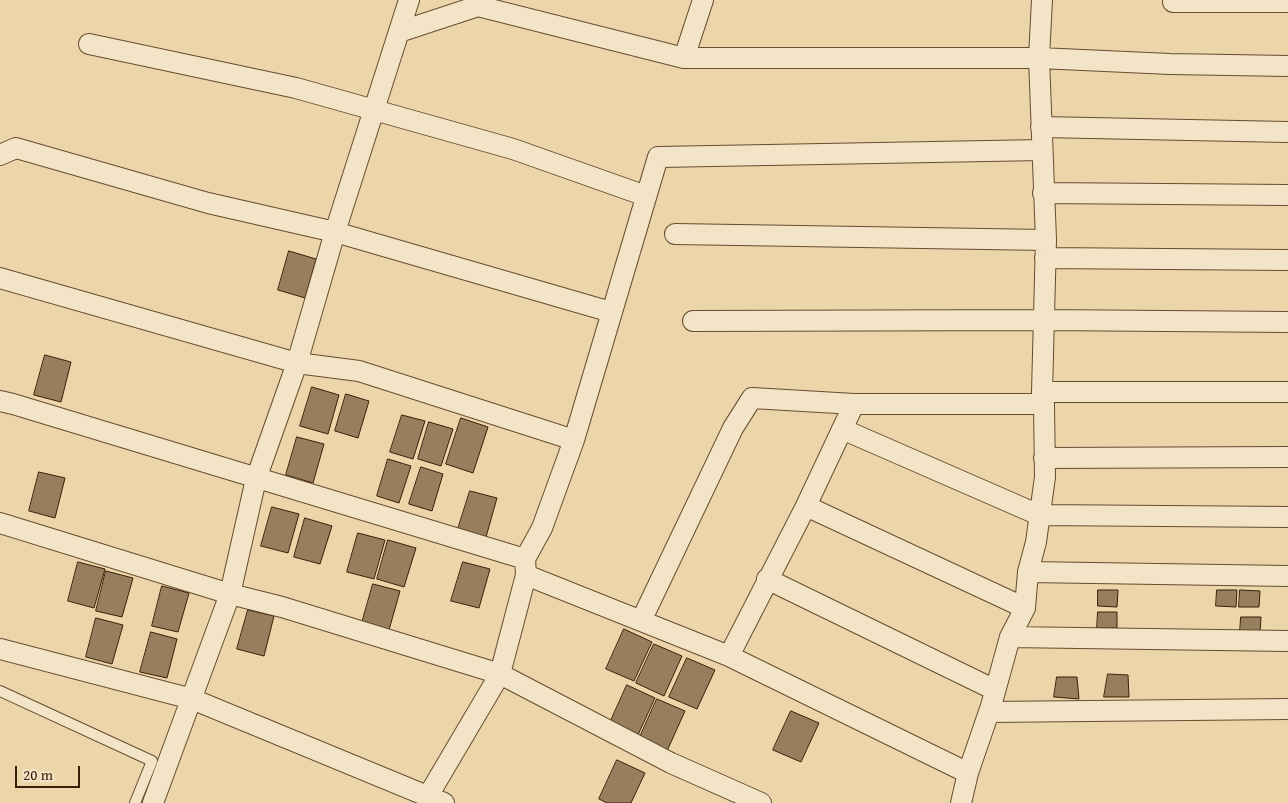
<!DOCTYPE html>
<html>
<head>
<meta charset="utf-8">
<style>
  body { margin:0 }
  #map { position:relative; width:1288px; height:803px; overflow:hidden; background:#ecd5a9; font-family:"Gentium Book Plus",serif }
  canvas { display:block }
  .scale { position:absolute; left:15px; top:766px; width:65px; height:22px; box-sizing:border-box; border:2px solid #3a1f08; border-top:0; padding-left:6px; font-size:15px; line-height:18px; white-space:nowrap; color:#3a1f08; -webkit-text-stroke:4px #f3e4c7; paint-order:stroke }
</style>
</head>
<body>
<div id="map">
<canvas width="1288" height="803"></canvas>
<div class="scale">20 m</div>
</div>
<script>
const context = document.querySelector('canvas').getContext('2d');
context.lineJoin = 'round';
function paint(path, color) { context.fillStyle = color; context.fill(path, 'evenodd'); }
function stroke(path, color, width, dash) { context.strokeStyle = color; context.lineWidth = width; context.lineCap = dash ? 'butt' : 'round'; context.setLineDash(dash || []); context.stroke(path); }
const building = new Path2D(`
  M289,251L316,259L305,298L278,290Z
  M45,355L71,362L61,402L34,395Z
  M312,387L339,395L328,434L300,426Z
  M346,394L369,401L358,438L335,431Z
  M402,415L425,421L413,459L390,452Z
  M461,418L488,427L473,473L446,464Z
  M429,422L453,429L441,466L418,459Z
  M297,437L324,444L313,483L286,475Z
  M388,459L411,466L399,503L377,496Z
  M421,467L443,474L432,511L409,504Z
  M39,472L65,478L55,518L29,511Z
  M470,491L497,498L486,537L458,529Z
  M272,507L299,514L288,553L261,546Z
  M305,518L332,526L320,564L294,557Z
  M358,533L385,540L374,579L347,572Z
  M388,540L416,548L404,587L377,579Z
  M78,562L105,569L94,608L68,601Z
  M463,562L490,569L479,608L451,601Z
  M106,571L133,578L122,617L96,611Z
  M373,584L400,591L389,630L362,623Z
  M162,586L189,593L178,632L152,626Z
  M1098,590H1118L1117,607L1098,606Z
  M1217,590H1237L1236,607L1216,606Z
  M1240,590L1260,591L1259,607H1239Z
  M248,610L274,616L264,656L237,649Z
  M1098,612H1117V628H1097Z
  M1241,617H1261L1260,633H1240Z
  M96,618L123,625L112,664L86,657Z
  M624,629L652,642L634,681L606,669Z
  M151,632L177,639L167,678L140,672Z
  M654,644L682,656L664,696L636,683Z
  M687,658L715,670L697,709L669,697Z
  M1108,674L1128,675L1129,697H1104Z
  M1057,677H1077L1079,699L1054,697Z
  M627,685L655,698L637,737L609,725Z
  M657,699L685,711L667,751L639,739Z
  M791,711L819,723L801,762L773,750Z
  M617,760L645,773L631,803H607L599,799Z`);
paint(building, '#977e5c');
stroke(building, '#3a1f08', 1);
const service = new Path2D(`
  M0,691L152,761L135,803`);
const minor = new Path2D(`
  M703,0L684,58H1039L1170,64L1288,66
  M1173,2H1288
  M399,32L478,6L684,58
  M89,44L296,88L513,149L646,196
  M1041,127L1288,132
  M0,155L16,148L208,203L335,232L611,312
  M1043,193L1288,195
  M675,234L1046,240
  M1045,258L1288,260
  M0,278L297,363L359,371L574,440
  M693,321L1044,320L1288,322
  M1042,392H1288
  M0,401L13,404L525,559
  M842,429L1039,515L1288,517
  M1044,458L1288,457
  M806,506L1025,608
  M0,523L230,594L282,607L500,674L671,763L761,803
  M1028,572L1288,576
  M767,579L995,690
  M641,621L733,428L752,398L854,404
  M1010,637L1288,641
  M0,649L192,699L444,803
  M729,656L806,506L854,404H1044
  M989,712L1288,709
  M968,773L729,656L526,575L525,559L542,528L574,440L658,157L1042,150
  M428,796L500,674L526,575
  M153,803L230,594L256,479L297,363L335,232L409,0
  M961,803L968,773L991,706L1010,637L1025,608L1028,572L1036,542L1045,477L1044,404L1042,392L1046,240L1039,58L1042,0`);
stroke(service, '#664c30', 12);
stroke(minor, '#664c30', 22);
stroke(service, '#f3e4c7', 10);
stroke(minor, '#f3e4c7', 20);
</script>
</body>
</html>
